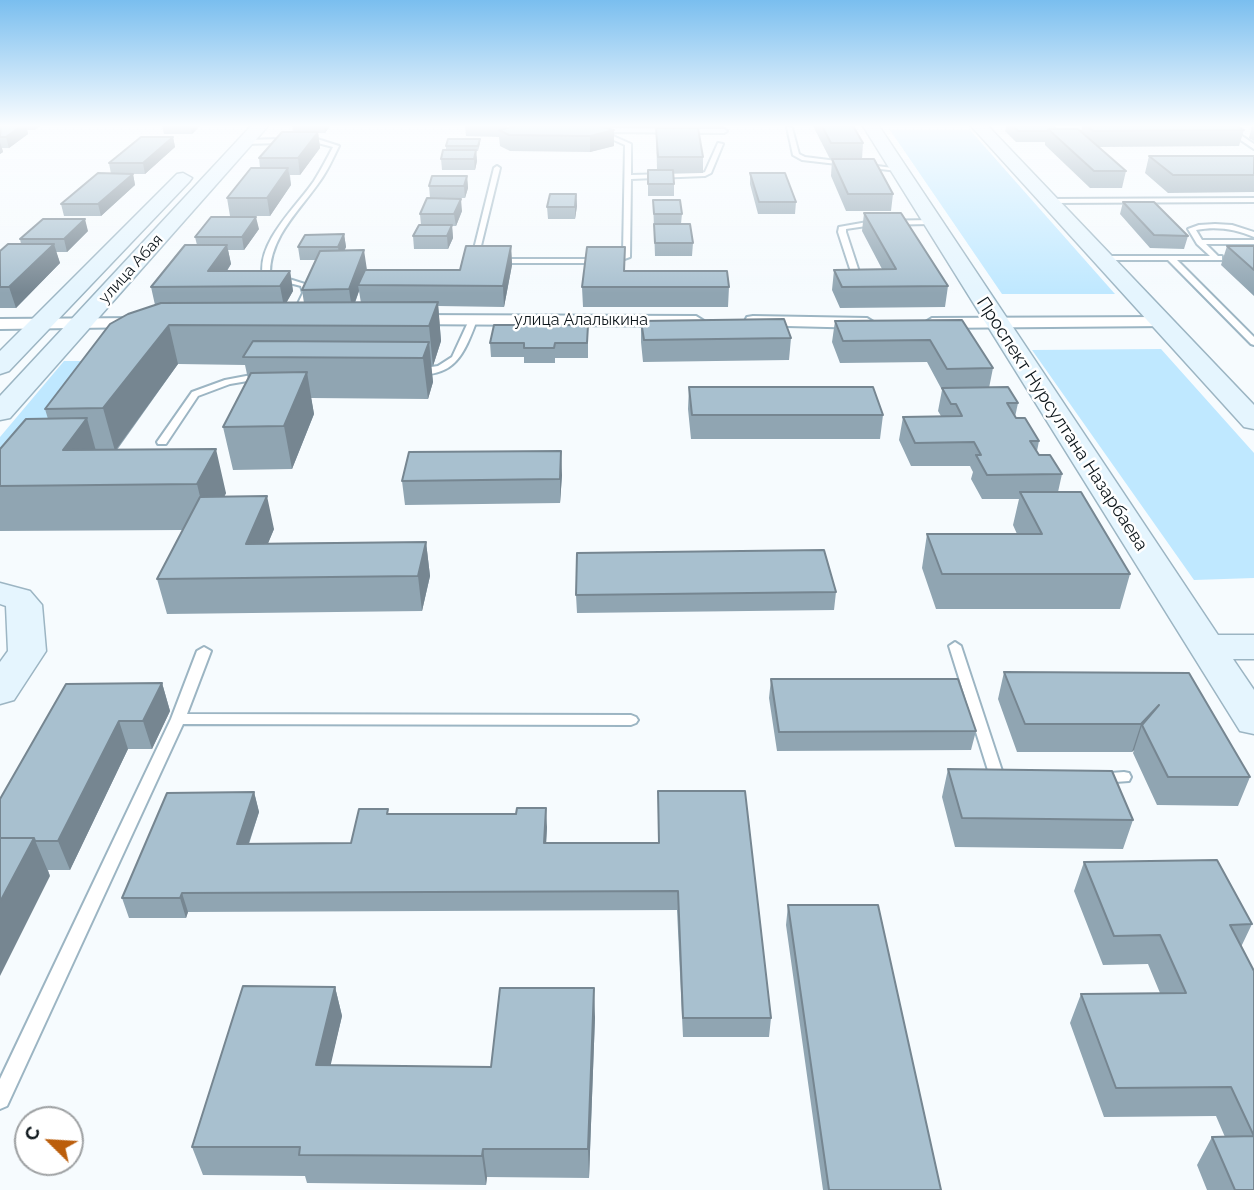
<!DOCTYPE html>
<html>
<head>
<meta charset="utf-8">
<style>
  body { margin:0 }
  #map { position:relative; width:1254px; height:1190px; overflow:hidden; background:#f6fbfe; font-family:Raleway,sans-serif }
  canvas { display:block }
  .north { position:absolute; left:14px; top:1106px; width:70px; height:70px; box-sizing:border-box; background:#fff; border:2px solid #9ea1a3; border-radius:50%; rotate:294deg; font-size:19px; font-weight:700; line-height:28px; text-align:center; color:#0c151a }
  .north::after { content:''; display:block; margin:auto; width:24px; height:32px; background:#bb5e0c; clip-path:polygon(50% 0,100% 100%,50% 72%,0 100%) }
</style>
</head>
<body>
<div id="map">
<canvas width="1254" height="1190"></canvas>
<div class="north">С</div>
</div>
<script>
const context = document.querySelector('canvas').getContext('2d');
context.lineJoin = 'round';
function paint(path, color) { context.fillStyle = color; context.fill(path, 'evenodd'); }
function stroke(path, color, width, dash) { context.strokeStyle = color; context.lineWidth = width; context.lineCap = dash ? 'butt' : 'round'; context.setLineDash(dash || []); context.stroke(path); }
function write(font, color, halo, rows, align = 'center') {
  context.font = font + ' Raleway,sans-serif'; context.lineWidth = 5; context.setLineDash([]); context.textBaseline = 'middle'; context.strokeStyle = halo; context.fillStyle = color; for (const [text, x, y, turn = 0] of rows) {
    context.save(); context.translate(x, y); context.rotate((+turn || 0) * Math.PI / 180); context.textAlign = isNaN(turn) ? turn : align; if (halo) context.strokeText(text, 0, 0); context.fillText(text, 0, 0); context.restore();
  }
}
paint(new Path2D(`
  M890,130H970L1115,294H1002Z
  M1161,349L1254,453V578L1194,580L1032,350Z
  M64,361H115L0,505V437Z`), '#bfe8ff');
const lane = new Path2D(`
  M582,126H590L600,130L603,128L724,129L727,131L724,133L604,132L631,144V175L702,173L705,172L718,143L723,144L711,173L705,176L631,179L630,257L613,263H492L472,257L494,168L497,166L500,168L479,254L493,259H612L623,254L625,145Z
  M1220,126H1227L1254,144V149Z
  M787,127L792,128L799,154L805,157L901,169L898,171L802,160L793,155Z
  M314,138L339,146C333,158 328,170 320,181C301,209 270,236 270,273L308,285L311,293L299,318L295,321L291,318L303,293L301,286L263,276C256,243 297,206 314,181C321,170 327,158 333,147L314,142L246,144L243,142L246,140Z
  M1254,198V202L1049,203L1046,201L1049,199Z
  M873,221L932,220L935,222L932,224L873,225L846,229V232L863,284L859,286L855,284L838,232L839,227Z
  M1215,224L1232,225L1254,232V237C1235,229 1217,226 1196,230L1202,240H1254V244H1206L1218,256H1222V260H1177L1254,337V345L1251,344L1168,260H1102L1098,258L1102,256H1210L1197,244L1188,229L1199,225Z
  M470,318L477,320C464,354 455,378 413,374V370L438,366L452,357Z
  M262,373L265,374V378L230,384L198,396L166,444H158L157,442L192,392L225,380Z
  M955,642L961,646L1006,783L1004,787L999,788L994,787L992,783L949,646Z
  M204,647L211,651L187,714L631,715L636,717L638,720L636,723L631,725L183,724L7,1106L0,1109V1079L171,719L197,651Z
  M1124,772L1129,773L1131,777L1129,781L1101,783L1096,782L1094,778L1096,774Z`);
const street = new Path2D(`
  M407,315L696,316L704,321L696,326L401,324L399,320L401,316Z
  M753,316L867,318L875,323L867,328L747,325L745,321L747,317Z
  M1162,317L1168,318L1170,322L1168,326L932,328L924,323L932,318Z
  M143,318L151,323L149,327L0,329V319Z`);
const secondary = new Path2D(`
  M251,126H268L10,418L0,420V396Z
  M863,126H879L1218,635H1254V659H1233L1254,690V734L1240,731Z
  M971,126H988L1254,405V429L1244,427Z
  M183,173L192,178L189,182L9,371L0,374V351L177,174Z
  M0,583L30,591L42,605L46,651L14,700L0,704V662L8,651L6,606L0,604Z`);
stroke(lane, '#9cb5c3', 4);
stroke(street, '#9cb5c3', 4);
stroke(secondary, '#9cb5c3', 3);
paint(lane, '#fff');
paint(street, '#fff');
paint(secondary, '#e5f5fe');
paint(new Path2D(`
  M40,126L35,130H27L28,134L9,148H2L3,152L0,154V127Z
  M162,126H200L192,134H164Z
  M292,126H330L325,133H318L320,148L300,175H290L291,185L270,216H230L227,198L260,168L259,158L293,132Z
  M465,126H507V128L516,126H724V129H698L703,157V173H674V196H648V170H657L656,128H607L614,130V146L590,152L510,151L500,146L499,137L466,136Z
  M813,126H853L863,143L862,159L893,194L891,211H846L831,176L832,159H830Z
  M1006,126H1053L1056,129L1081,131L1082,126H1237L1244,130L1239,146L1098,147L1126,171L1122,188H1090L1045,145V142H1016L1005,131Z
  M1252,126H1254V141L1249,138Z
  M173,137L175,147L145,174H133L135,185L101,216H64L61,204L111,174L109,163Z
  M480,139V144L478,151H476L477,161L475,170H442L441,159L446,150V146Z
  M1149,156H1254V192L1168,193L1145,173Z
  M750,173L796,202L795,214H758L750,184Z
  M467,176L468,188L465,198H430L429,186Z
  M576,194L577,206L575,219H548L547,207Z
  M653,200L682,214L681,224L693,243L692,256H655Z
  M1123,202L1188,236L1184,249L1150,248L1120,214Z
  M462,211L456,226H452L453,238L448,249H414L413,236L421,225L420,214Z
  M864,213L948,286L945,307L840,308L832,290L834,270L882,269L862,231Z
  M259,229L244,250H228L231,264L227,271H290L293,291L286,303H304L302,290L316,260H300L298,247L344,234L346,247L344,251L367,270H460L511,246L512,265L504,307L438,306L441,341L433,366H431L433,382L428,399L311,398L314,414L292,469L233,470L223,427L248,379L245,365L178,364L117,450L226,493L224,497L274,529L268,543L426,542L430,576L422,611L167,614L157,579L183,530L0,531V449L48,419L45,409L155,305L151,287L197,245L195,237ZM359,291L361,303H355Z
  M88,231L67,252H56L60,263L16,308H0V251L21,244L20,239Z
  M1227,246H1254V296L1221,265Z
  M625,271L729,287L728,307H583L582,287Z
  M962,320L993,368L989,388L1018,403L1015,417L1039,441L1037,451L1039,455L1062,474L1058,492L1130,574L1120,609H936L922,568L927,534H1017L1013,525L1019,499H982L971,479L973,472L970,466H911L899,440L903,417L941,416L938,411L942,390L927,362L840,363L832,342L835,321Z
  M641,321L791,338L789,360L643,362L641,342Z
  M588,339V358H555V363H524V357H491L490,343Z
  M689,387L883,415L880,439H691L688,409Z
  M562,475L560,503L405,505L402,481Z
  M836,592L834,610L577,613L576,595Z
  M1004,672L1189,673L1250,777L1238,806L1157,805L1133,753L1134,750L1132,752H1017L998,699Z
  M771,679L976,731L971,750L777,751L769,698Z
  M162,683L170,711L152,749H128L70,870H48L50,876L0,799Z
  M948,769L1133,820L1123,849L955,847L942,797Z
  M658,791L771,1018L769,1037H683L677,910L188,912L186,918H129L122,898L254,792L259,812L249,844L351,843L388,814L547,827L546,843H658Z
  M1084,862L1252,924L1241,947L1254,972V1190H1207L1197,1165L1212,1137H1225L1216,1116L1104,1117L1070,1023L1081,994L1160,993L1148,964L1103,965L1074,891Z
  M788,905L941,1190H823L786,925Z
  M335,987L342,1016L330,1065L491,1067L595,1017L589,1178L487,1177L486,1185L307,1183L305,1176L203,1175L192,1147Z`), '#90a5b2');
paint(new Path2D(`
  M21,126H26L28,134L9,148L6,137Z
  M190,126H200L192,134Z
  M324,126H330L325,133Z
  M614,130V146L590,152V136Z
  M318,132L320,148L300,175L298,158Z
  M173,137L175,147L145,174L143,163Z
  M0,142L3,152L0,154Z
  M476,150L477,161L475,170L474,159Z
  M288,168L291,185L270,216L267,198Z
  M133,174L135,185L101,216L98,204Z
  M467,176L468,188L465,198L464,186Z
  M576,194L577,206L575,219V207Z
  M461,199L462,211L456,226L454,214Z
  M256,217L259,229L244,250L242,237Z
  M85,219L88,231L67,252L64,239Z
  M452,225L453,238L448,249L447,236Z
  M344,234L346,247L340,260L338,247Z
  M54,244L60,263L16,308L9,287Z
  M227,245L231,264L216,287L208,271Z
  M511,246L512,265L504,307L503,286Z
  M364,250L367,270L358,285L359,291L352,310L349,289Z
  M290,271L293,291L284,307L280,286Z
  M438,302L441,341L433,366L429,326Z
  M169,325L178,364L115,451L103,408Z
  M429,342L433,382L428,399L423,358Z
  M307,372L314,414L292,469L284,426Z
  M87,418L99,462L63,450Z
  M216,449L226,493L208,530L197,484Z
  M561,451L562,475L560,503V479Z
  M267,496L274,529L254,577L246,544Z
  M426,542L430,576L422,611L418,576Z
  M162,683L170,711L152,749L143,721Z
  M1159,705L1142,725L1134,750L1132,752L1141,724Z
  M119,721L128,749L70,870L58,841Z
  M254,792L259,812L242,863L237,844Z
  M546,808L547,827L545,863L544,843Z
  M34,838L50,876L0,976V902Z
  M182,893L188,912L186,918L180,898Z
  M335,987L342,1016L324,1094L316,1065Z
  M594,988L595,1017L589,1178L588,1149Z
  M483,1149L487,1177L486,1185L482,1156Z`), '#768691');
const building = new Path2D(`
  M21,126L6,137H0L1,126Z
  M516,126H599L614,130L590,136L509,135L499,130Z
  M822,126H853L863,143H831Z
  M1013,126H1053L1056,129H1048V131H1018Z
  M1088,126H1237L1244,130L1093,131Z
  M656,128H698L703,157H658Z
  M1048,129H1078L1126,171H1094Z
  M282,132H318L298,158H259Z
  M141,137H173L143,163H109Z
  M448,139H480L478,146H446Z
  M443,150H476L474,159H441Z
  M1149,156H1254V175H1173Z
  M832,159H874L893,194H848Z
  M251,168H288L267,198H227Z
  M648,170H673L674,184H648Z
  M98,173L133,174L98,204H61Z
  M750,173H785L796,202H759Z
  M432,176H467L464,186H429Z
  M550,194H576L575,207H547Z
  M427,198L461,199L454,214H420Z
  M653,200H680L682,214H654Z
  M1123,202H1154L1188,236L1154,235Z
  M864,213H901L948,286L842,287L834,270L896,269Z
  M211,217H256L242,237H195Z
  M43,219H85L64,239H20Z
  M654,224H690L693,243H655Z
  M419,225H452L447,236H413Z
  M344,234L338,247H298L305,235Z
  M8,244H54L9,287H0V251Z
  M185,245H227L208,271H290L280,286L151,287Z
  M466,246H511L503,286L358,285L365,270H460Z
  M1227,246H1254V270Z
  M587,247H625L624,271H727L729,287H582Z
  M364,250L349,289L302,290L320,251Z
  M438,302L429,326L169,325L103,408L45,409L110,324L128,314L161,303Z
  M784,319L791,338L644,340L641,321Z
  M962,320L993,368L947,369L930,340L843,341L835,321Z
  M494,325H588L587,343H555L554,348H524V343H490Z
  M253,341L429,342L423,358L243,357Z
  M307,372L284,426L223,427L251,373Z
  M689,387H873L883,415H692Z
  M1008,387L1018,403H1007L1016,418H1025L1039,441H1030L1039,455H1050L1062,474L987,475L976,455H981L974,442L915,443L903,417L962,416L956,404H951L942,388Z
  M87,418L63,450L216,449L197,484L0,486V449L26,419Z
  M561,451L560,479L402,481L409,452Z
  M1020,492H1081L1130,574H942L927,534H1042Z
  M267,496L246,544L426,542L418,576L157,579L200,497Z
  M824,550L836,592L576,595L577,553Z
  M1004,672L1189,673L1250,777H1168L1142,725L1159,705L1141,724H1025Z
  M771,679H958L976,731L779,732Z
  M162,683L143,721H119L58,841H35L34,838H0V799L66,684Z
  M948,769L1112,771L1133,820L962,818Z
  M658,791H745L771,1018H683L678,891L182,893L180,898H122L167,793L254,792L237,844L351,843L359,809H388L387,814H516L517,808H546L544,843H659Z
  M0,838H34L0,902Z
  M1217,860L1252,924L1230,925L1254,971V1136L1231,1087L1116,1088L1081,994L1186,993L1160,935L1114,936L1084,862Z
  M788,905H878L941,1190H829Z
  M243,986L335,987L316,1065L491,1067L500,988H594L588,1149H483L482,1156L299,1155L300,1147H192Z
  M1254,1136V1190H1235L1212,1137Z`);
paint(building, '#a8c0cf');
stroke(building, '#768691', 2);
const sky = context.createLinearGradient(0, 0, 0, 293);
sky.addColorStop(0, '#7abeef');
sky.addColorStop(0.43, '#fbfdff');
sky.addColorStop(1, '#fbfdff00');
context.fillStyle = sky;
context.fillRect(0, 0, 1254, 293);
write('16px', '#0c151a', '#fff', [
  ["улица Абая",131,269,-48],
  ["улица Алалыкина",581,320]
]);
write('18px', '#0c151a', '#fff', [
  ["Проспект Нурсултана Назарбаева",1062,424,57]
]);
</script>
</body>
</html>
